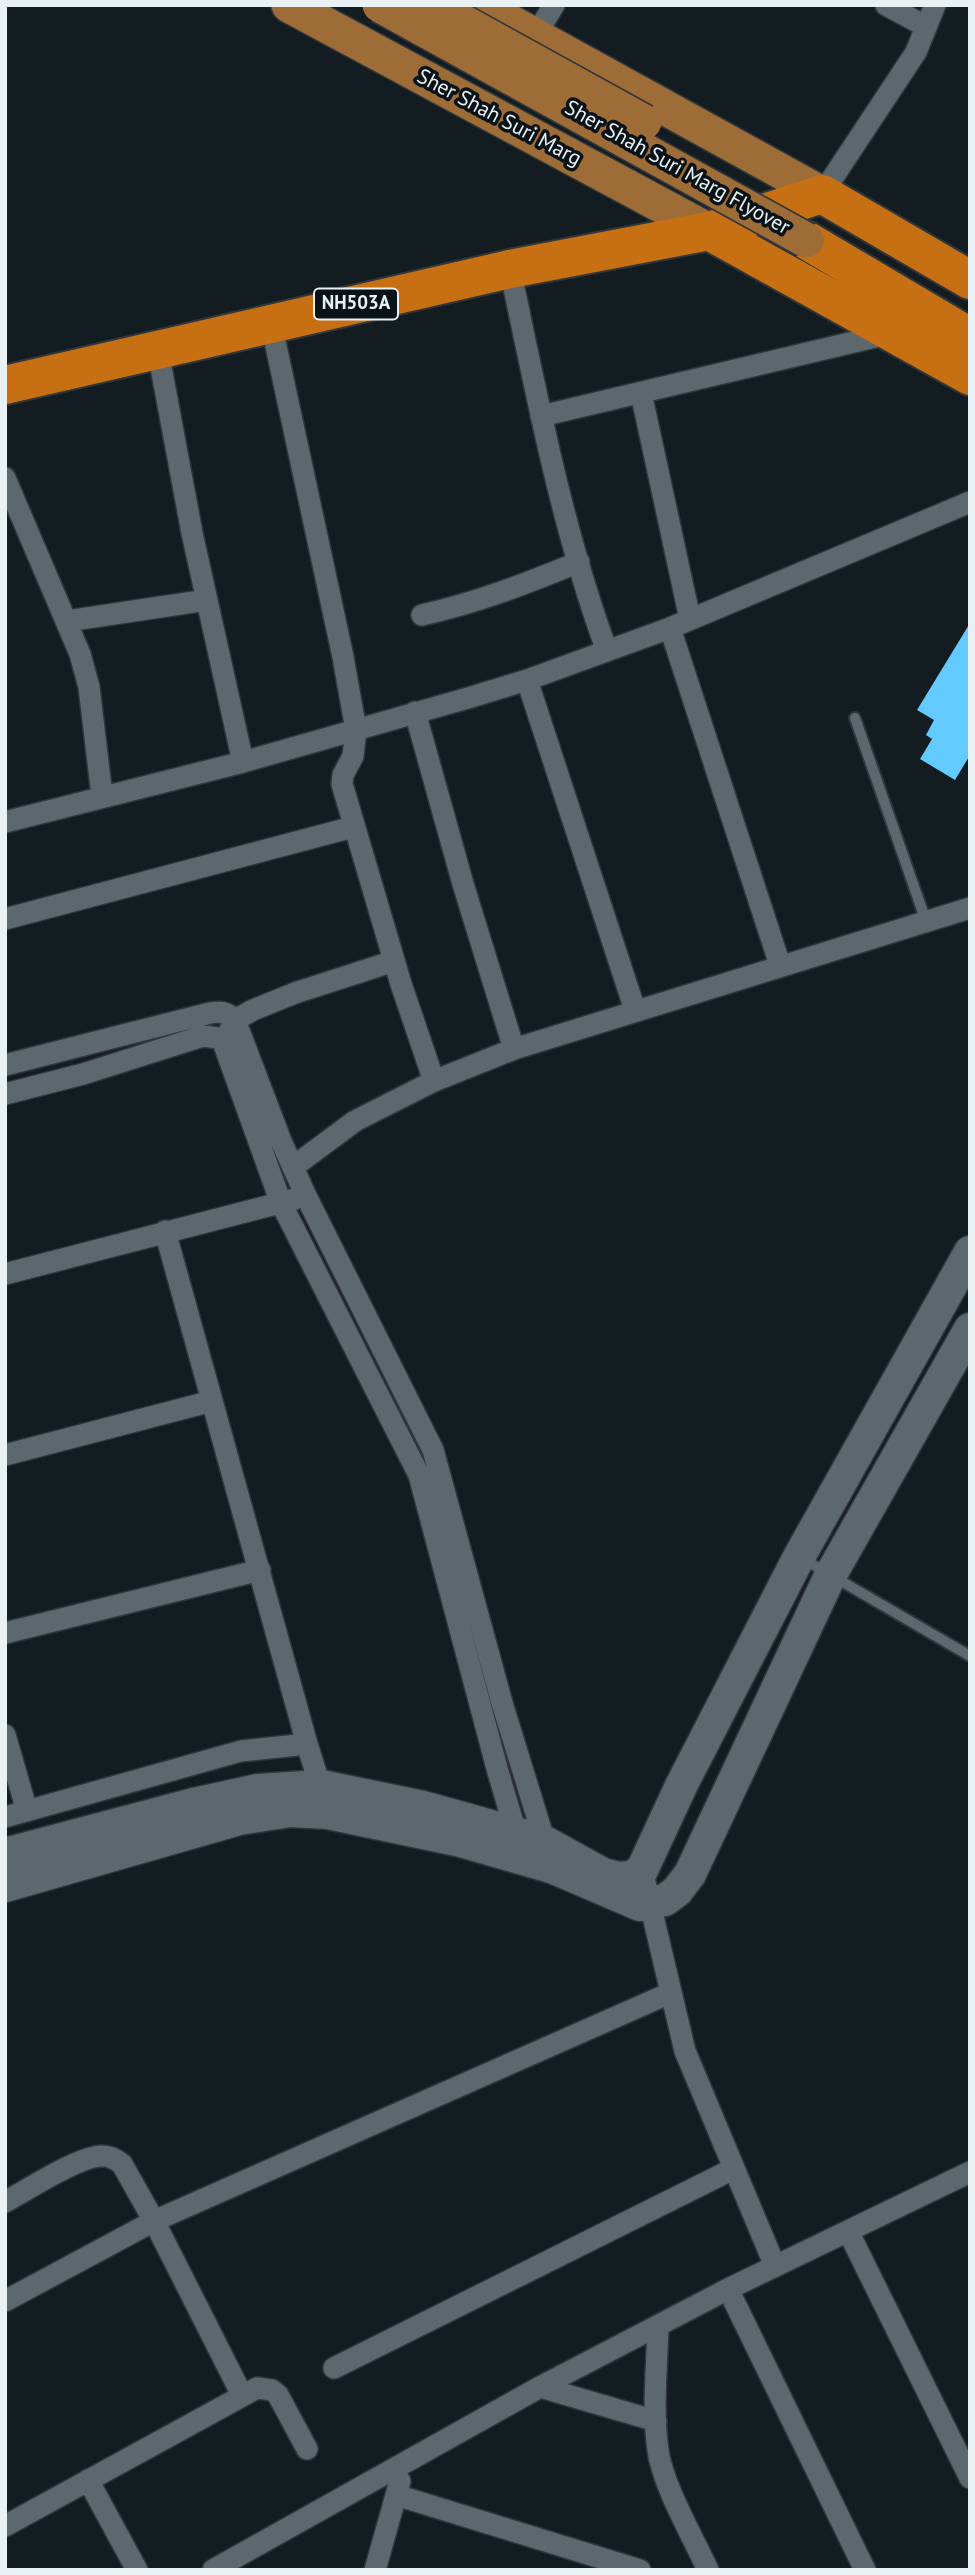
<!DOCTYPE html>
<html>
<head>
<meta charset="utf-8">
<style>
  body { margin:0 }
  #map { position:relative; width:975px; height:2575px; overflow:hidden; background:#131c21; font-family:"PT Sans",sans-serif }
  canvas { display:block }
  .frame { position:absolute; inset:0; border:7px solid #eaf1f4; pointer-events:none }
</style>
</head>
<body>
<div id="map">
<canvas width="975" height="2575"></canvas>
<div class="frame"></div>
</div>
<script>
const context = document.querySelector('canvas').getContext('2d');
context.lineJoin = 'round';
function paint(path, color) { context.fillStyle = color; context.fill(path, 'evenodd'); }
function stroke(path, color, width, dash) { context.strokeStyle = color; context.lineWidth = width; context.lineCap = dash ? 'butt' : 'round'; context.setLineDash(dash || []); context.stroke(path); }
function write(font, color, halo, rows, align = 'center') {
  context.font = font + ' "PT Sans",sans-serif'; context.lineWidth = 7; context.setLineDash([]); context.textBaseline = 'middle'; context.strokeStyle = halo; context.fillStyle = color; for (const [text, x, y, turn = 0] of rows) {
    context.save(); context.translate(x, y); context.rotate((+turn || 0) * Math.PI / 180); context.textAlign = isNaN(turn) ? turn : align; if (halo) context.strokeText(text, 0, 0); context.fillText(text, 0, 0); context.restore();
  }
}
paint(new Path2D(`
  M970,623V755L955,780L920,759L932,739L926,735L934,720L917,710Z`), '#62caff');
const lane = new Path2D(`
  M855,718L926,921
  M803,1559L970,1656`);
const street = new Path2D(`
  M886,5L925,26
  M535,36L554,5
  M822,194L916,52L935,5
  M510,269C537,396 562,529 607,651
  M271,323L343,657L356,730L353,756L343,775L342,784L401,984L434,1081
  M158,351L192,533L243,762
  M641,393L690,619
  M541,416L892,333
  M5,478L80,654L89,687L102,796
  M422,615C479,602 525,584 579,562
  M67,621L207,600
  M527,680L635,1010
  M415,712L463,884L514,1049
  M5,822L243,762L468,698L527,680L670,628
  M5,919L353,827
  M780,965L670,628L970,502
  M229,1032L235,1020L253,1010L295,993L394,961
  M5,1065L210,1013C221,1011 227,1012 235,1020L281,1141L306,1196L433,1450L502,1703L547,1849
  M5,1094L83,1074L203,1036L218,1038L223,1042L281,1203L419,1475L498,1772L519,1843
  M293,1167L355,1121L434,1081L514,1049L970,908
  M165,1231L307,1744L324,1798
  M5,1274L295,1199
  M5,1455L212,1401
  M5,1633L260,1570
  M5,1735L27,1811
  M5,1817L241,1751L307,1744
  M642,1870L685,2051L775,2266
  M5,2202C27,2190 79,2156 102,2156C110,2156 116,2159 122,2164L154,2221L242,2395
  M848,2231L970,2478
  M728,2289L865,2570
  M5,2301L154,2221L670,1993
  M658,2326C657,2367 652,2410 658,2450C662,2484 693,2537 708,2570
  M334,2368L733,2169
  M540,2387L656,2421
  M88,2480L137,2570
  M396,2495L640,2570
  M5,2526L257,2388L272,2390L278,2395L307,2449
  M213,2570L540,2387L728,2289L970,2172
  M375,2570L400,2481`);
const secondary = new Path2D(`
  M5,1854L194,1804L258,1790L321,1786L423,1807L516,1833L545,1842L603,1874L618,1878L631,1877L642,1870L682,1784L799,1557L970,1252
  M5,1886L239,1819L290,1811L328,1813L457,1840L554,1868L640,1905L665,1900L677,1891L690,1874L830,1576L970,1329`);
const primary = new Path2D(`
  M289,5L709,231
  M479,5L822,194`);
const highway = new Path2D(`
  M709,231L970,376
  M806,240L970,337
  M5,385L510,269L709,231L822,194L970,280`);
stroke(lane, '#30363a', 14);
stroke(street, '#30363a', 24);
stroke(secondary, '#30363a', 35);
stroke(primary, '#30363a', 38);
stroke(highway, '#30363a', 42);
stroke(lane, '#5d676e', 10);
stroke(street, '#5d676e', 21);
stroke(secondary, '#5d676e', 32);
stroke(primary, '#9d6c37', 35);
stroke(highway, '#c77013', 38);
const primaryBridge = new Path2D(`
  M380,5L806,240
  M432,5L644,122`);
stroke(primaryBridge, '#30363a', 38, []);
stroke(primaryBridge, '#9d6c37', 35);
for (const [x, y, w] of [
  [356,304,84]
]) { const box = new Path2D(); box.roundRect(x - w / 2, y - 15.5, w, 31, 5); context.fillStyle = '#0a1318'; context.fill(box); stroke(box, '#eaf1f4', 2); }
write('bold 19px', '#eaf1f4', null, [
  ["NH503A",356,304]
]);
write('21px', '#eaf1f4', '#0a1318', [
  ["Sher Shah Suri Marg",499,118,28],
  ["Sher Shah Suri Marg Flyover",677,168,29]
]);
</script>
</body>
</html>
